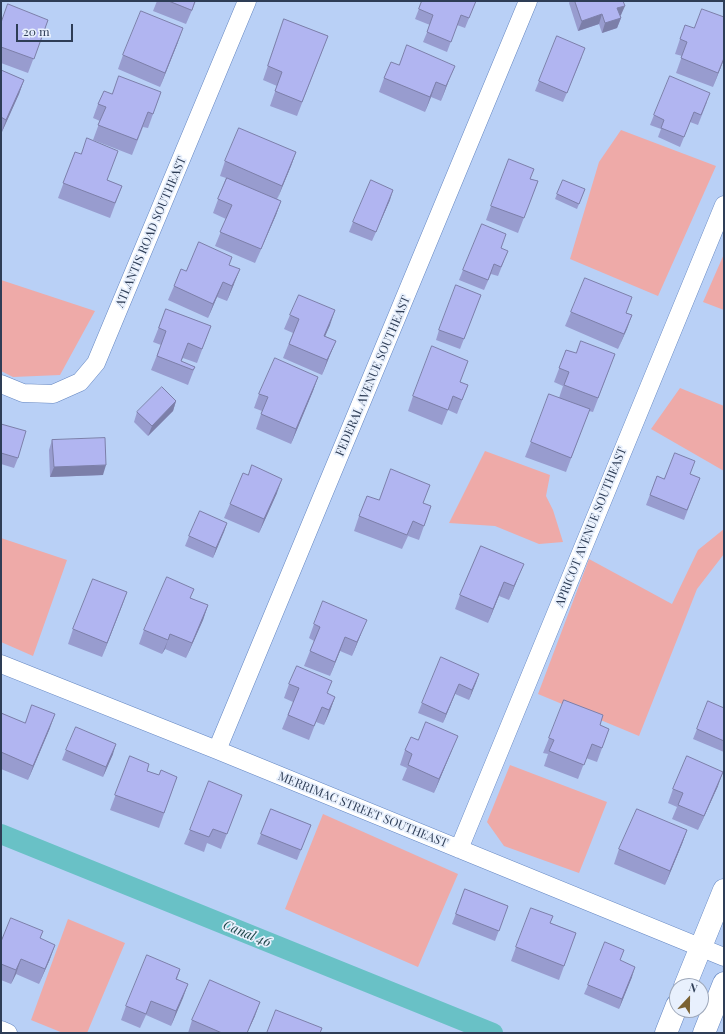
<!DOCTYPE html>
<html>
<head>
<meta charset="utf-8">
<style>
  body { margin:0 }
  #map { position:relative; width:725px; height:1034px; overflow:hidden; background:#b9d0f6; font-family:"Playfair Display",serif }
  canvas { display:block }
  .frame { position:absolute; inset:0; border:2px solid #2e3d56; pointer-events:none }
  .north { position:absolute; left:669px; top:978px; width:40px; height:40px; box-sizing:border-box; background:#e8f0fd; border:1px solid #9ea8ba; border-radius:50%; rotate:22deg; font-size:11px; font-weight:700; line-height:16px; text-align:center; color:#2e3d56 }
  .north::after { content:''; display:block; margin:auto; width:14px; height:18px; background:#7b6233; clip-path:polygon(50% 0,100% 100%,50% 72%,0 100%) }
  .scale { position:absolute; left:16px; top:24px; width:57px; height:18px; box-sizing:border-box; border:2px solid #2e3d56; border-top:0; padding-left:5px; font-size:12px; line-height:14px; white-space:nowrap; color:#2e3d56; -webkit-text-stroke:3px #e8f0fd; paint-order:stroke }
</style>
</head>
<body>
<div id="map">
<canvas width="725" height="1034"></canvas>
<div class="frame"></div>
<div class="north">N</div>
<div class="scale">20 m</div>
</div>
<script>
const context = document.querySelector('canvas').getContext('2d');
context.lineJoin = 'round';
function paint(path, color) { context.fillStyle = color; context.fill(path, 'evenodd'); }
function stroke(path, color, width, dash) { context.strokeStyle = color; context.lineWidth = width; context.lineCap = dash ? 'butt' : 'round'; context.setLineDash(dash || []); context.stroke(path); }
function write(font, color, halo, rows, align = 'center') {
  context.font = font + ' "Playfair Display",serif'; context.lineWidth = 3.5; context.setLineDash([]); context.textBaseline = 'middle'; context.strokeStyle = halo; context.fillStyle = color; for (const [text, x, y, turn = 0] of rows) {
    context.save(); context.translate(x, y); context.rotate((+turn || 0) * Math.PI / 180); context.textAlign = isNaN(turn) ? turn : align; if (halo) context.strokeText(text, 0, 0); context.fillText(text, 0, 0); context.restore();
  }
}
paint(new Path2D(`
  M621,130L716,166L658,296L570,259L599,162Z
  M724,254V310L703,302Z
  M1,280L95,311L60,375L13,377L1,371Z
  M680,388L724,406V471L651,429Z
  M485,451L550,475L546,496L553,510L563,542L539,544L495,526L449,523Z
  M724,529V554L697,589L639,736L538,694L589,559L672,604L698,550Z
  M1,538L67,560L33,656L1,642Z
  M510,765L607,802L579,873L504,846L487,822Z
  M323,814L458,874L418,967L285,909Z
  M68,919L125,943L87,1033H63L31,1020Z`), '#eeaaa8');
stroke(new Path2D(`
  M1,834L493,1033`), '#69c1c6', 20);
const minor = new Path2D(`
  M1,384L23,393L53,394L80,382L96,363L247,1
  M1,664L217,750L724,957
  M217,750L528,1
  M459,849L724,205
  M1,1030L8,1033`);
const tertiary = new Path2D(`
  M685,986L724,890
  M666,1033L677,1005
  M704,1033L724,983`);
stroke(minor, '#6486c1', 19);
stroke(tertiary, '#6486c1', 23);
stroke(minor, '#fff', 18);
stroke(tertiary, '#fff', 22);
paint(new Path2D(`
  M157,1H196L186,24L153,11Z
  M422,1H476L465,28L457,25L447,52L423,42L430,25L415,19Z
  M570,1H623L621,15L620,16L621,18L617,28L602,33L599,24L578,31L569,3Z
  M724,17V59L713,87L676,73L682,56L675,54L680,39L694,28Z
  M284,19L328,36L297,116L270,106L277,86L263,80Z
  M48,20L28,73L1,63V23Z
  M178,42L160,87L118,69L123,55Z
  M582,57L563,102L535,91L539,81Z
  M399,65L449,80L441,101L431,97L425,112L379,92L384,78Z
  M1,70L24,80L19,94L1,134Z
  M161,92L148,128L143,127L132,155L93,140L100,121L93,118L98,104L112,94Z
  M707,102L698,125L690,122L680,147L658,137L661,129L650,125L654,115Z
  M75,152L107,180L122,186L110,218L58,198Z
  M296,152L291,166L277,199L281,201L276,215L255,263L215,246L226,219L213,213L226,178L220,176L225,161Z
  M530,179L538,181L518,233L486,220L491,206Z
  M585,189L577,209L555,199L557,194Z
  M390,200L372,241L349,232L353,222Z
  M501,248L504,261L498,276L491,274L484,290L459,280L463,270Z
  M229,265L234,284L227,301L217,297L208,318L168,300L174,286L186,271Z
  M481,295L460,349L436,340L439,330Z
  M166,309L211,326L197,363L183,358L181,361L195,367L188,385L151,370L161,345L153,342Z
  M571,312L627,313L632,315L618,349L565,326Z
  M290,315L330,325L325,336L336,341L330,355L322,375L283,358L293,333L284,329Z
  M566,350L576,353L615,354L593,412L589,411L566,472L525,457L531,442L559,398L563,386L554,382Z
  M318,377L313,391L291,444L256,429L262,411L254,408L259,394Z
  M460,382L468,385L457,414L448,410L442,425L408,411L413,396Z
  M176,401L173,411L148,436L134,422L137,412Z
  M1,424L18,458L14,468L1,464Z
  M52,440L103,475L50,477L49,450Z
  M690,474L700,478L684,520L646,505L657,476L664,479Z
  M277,493L259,533L224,518L230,504Z
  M379,500L423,503L431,506L419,540L408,536L402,549L354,531L359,516Z
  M227,523L213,558L185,546L189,536Z
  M481,546L518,578L509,600L499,596L488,623L455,609L460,595Z
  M127,592L102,657L68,644L73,629Z
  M190,598L208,605L203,620L186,658L165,649L162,654L139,644L144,630Z
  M314,624L361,634L352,656L340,651L330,676L304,666L314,641L309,638Z
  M479,674L469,700L455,694L443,723L418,713L422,703Z
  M332,681L327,693L335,697L330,711L324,725L316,722L309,740L282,729L293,702L284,698L289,684Z
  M724,708V752L693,739L697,729Z
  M1,713L25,723L50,728L28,780L1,769Z
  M600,725L609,729L597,762L586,758L578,779L544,766L548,754L543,753L549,738Z
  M418,740L452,750L434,793L402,780L407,768L400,765L405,750Z
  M66,750L113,754L103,777L62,760Z
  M130,756L147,771L159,775L177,777L159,828L110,810Z
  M718,786L698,830L672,819L677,807L668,803L673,789Z
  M242,795L221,849L207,843L204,852L184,844L190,830Z
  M271,809L311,825L297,860L257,844Z
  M687,830L682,844L665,885L614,864L619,849Z
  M465,889L508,906L495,941L452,924Z
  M551,923L576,933L559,980L511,961L516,947Z
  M40,938L50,959L39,984L16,974L11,984L1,980V942Z
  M620,961L632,977L619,1009L584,994L588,985Z
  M180,969L177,979L188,984L171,1026L146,1015L140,1028L121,1020L126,1006Z
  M255,1016L247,1033H188L192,1020Z`), '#989ccf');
paint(new Path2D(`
  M625,6L621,15L614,18L617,8Z
  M602,14L599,24L578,31L582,21Z
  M621,18L617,28L602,33L605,23Z
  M183,28L178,42L160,87L165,73Z
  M724,58V59L713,87L718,73Z
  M455,66L449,80L441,101L446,86Z
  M24,80L19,94L1,134L6,120Z
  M436,82L431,97L425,112L430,97Z
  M296,152L291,166L277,200L282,186Z
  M393,190L390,200L372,241L376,232Z
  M281,201L276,215L255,263L261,249Z
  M240,269L234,284L227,301L232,286Z
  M223,282L217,297L208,318L213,304Z
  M335,310L330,325L319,350L324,336Z
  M632,315L627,329L618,349L624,334Z
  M336,341L330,355L322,375L327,360Z
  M318,377L313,391L291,444L296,429Z
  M176,401L173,411L148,436L152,426Z
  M106,465L103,475L50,477L54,467Z
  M282,479L277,493L259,533L264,519Z
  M227,523L224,532L213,558L216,548Z
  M524,564L518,578L509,600L514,586Z
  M504,582L499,596L488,623L493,609Z
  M127,592L122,606L102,657L107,643Z
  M208,605L203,620L186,658L192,643Z
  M367,620L361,634L352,656L357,642Z
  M170,634L165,649L162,654L168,640Z
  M345,637L340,651L330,676L335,662Z
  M479,674L476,683L469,700L472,690Z
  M459,684L455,694L443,723L446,714Z
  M335,697L330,711L324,725L329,710Z
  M55,714L50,728L28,780L33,766Z
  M458,736L452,750L434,793L439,779Z
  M116,744L113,754L103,777L106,767Z
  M723,772L718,786L698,830L704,816Z
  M687,830L682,844L665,885L670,871Z
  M55,945L50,959L39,984L45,969Z
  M21,959L16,974L11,984L16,970Z
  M635,967L632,977L619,1009L622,999Z
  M188,984L183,998L171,1026L176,1011Z
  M260,1002L255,1016L247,1033Z`), '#7c7fa9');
const building = new Path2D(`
  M169,1H195L192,10Z
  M422,1H476L469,18L461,15L451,42L427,32L433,15L419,9Z
  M575,1H623L625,6L617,8L621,18L605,23L602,14L582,21Z
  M8,4L48,20L34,59L1,47V23Z
  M702,9L724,17V58L718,73L681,58L687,42L680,39L685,25L694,28Z
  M141,11L183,28L165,73L123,55Z
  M284,19L328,36L302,102L275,91L282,72L268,66Z
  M557,36L585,48L567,93L539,81Z
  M407,45L455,66L446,86L436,82L430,97L384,78L391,62L399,65Z
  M1,70L24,80L6,120L1,117Z
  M119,76L161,92L153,114L148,112L137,140L98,125L106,107L98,104L104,91L112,94Z
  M670,76L710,93L701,115L694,112L684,137L661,128L664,120L654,115Z
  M239,128L296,152L282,186L225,161Z
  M87,138L118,151L107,180L122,186L115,203L63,183L75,152L81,154Z
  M509,159L534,169L530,179L538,181L524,218L491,206Z
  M227,178L281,201L261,249L220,232L232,205L218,199Z
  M371,180L393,190L376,232L353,222Z
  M563,180L585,189L579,204L557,194Z
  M482,224L506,234L501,248L508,251L501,267L494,264L488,280L463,270Z
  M199,242L232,257L229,265L240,269L232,286L223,282L213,304L174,286L181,269L186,271Z
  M585,278L632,297L626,313L632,315L624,334L571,312Z
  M456,285L481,295L464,339L439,330Z
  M299,295L335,310L324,336L336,341L327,360L289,344L299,319L290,315Z
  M166,309L211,326L202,349L188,343L181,361L195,367L193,370L157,356L166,331L159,328Z
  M581,341L615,354L598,398L564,385L569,372L559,368L566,350L576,353Z
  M432,346L468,361L460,382L468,385L462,400L453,396L448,410L413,396Z
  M275,358L318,377L296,429L261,414L268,397L259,394Z
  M162,387L176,401L152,426L137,412Z
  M549,394L590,409L571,458L531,442Z
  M1,424L26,431L18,458L1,453Z
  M105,438L106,465L54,467L52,440Z
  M675,453L695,461L690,474L700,478L687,510L650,495L657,476L664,479Z
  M252,465L282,479L264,519L230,504L243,473L248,475Z
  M391,469L430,485L423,503L431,506L424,526L413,521L407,535L359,516L367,496L379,500Z
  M200,511L227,523L216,548L189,536Z
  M481,546L524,564L514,586L504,582L493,609L460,595Z
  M167,577L194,589L190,598L208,605L192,643L170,634L168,640L144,630Z
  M93,579L127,592L107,643L73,629Z
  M323,601L367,620L357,642L345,637L335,662L310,651L320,627L314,624Z
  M441,657L479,674L472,690L459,684L446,714L422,703Z
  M297,666L332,681L327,693L335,697L329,710L322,707L314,726L288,715L299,688L289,684Z
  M564,700L603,715L600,725L609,729L602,748L592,744L584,765L549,751L554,740L549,738Z
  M708,701L724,708V741L697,729Z
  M32,705L55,714L33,766L1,752V713L25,723Z
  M426,722L458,736L439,779L408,765L412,754L405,750L411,737L418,740Z
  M76,727L116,744L106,767L66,750Z
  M130,756L149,764L147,771L159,775L161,770L177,777L164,813L115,795Z
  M687,756L723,772L704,816L678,805L683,793L673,789Z
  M209,781L242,795L227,834L213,829L209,837L190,830Z
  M271,809L311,825L301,850L261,834Z
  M637,809L687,830L670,871L619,849Z
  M465,889L508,906L499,931L456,914Z
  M531,908L553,916L550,923L576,933L564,966L516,947Z
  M11,918L43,931L40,938L55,945L45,969L21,959L16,970L1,964V942Z
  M605,942L624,950L620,960L635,967L622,999L588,985Z
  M147,955L180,969L176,979L188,984L176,1011L151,1001L146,1014L126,1006Z
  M210,980L260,1002L247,1033H222L192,1020Z
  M276,1010L322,1028L320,1033H267Z`);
paint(building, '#b1b5f1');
stroke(building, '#7c7fa9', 1);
write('12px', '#2e3d56', '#e8f0fd', [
  ["ATLANTIS ROAD SOUTHEAST",151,232,-67],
  ["FEDERAL AVENUE SOUTHEAST",373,376,-67],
  ["APRICOT AVENUE SOUTHEAST",591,527,-68],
  ["MERRIMAC STREET SOUTHEAST",363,810,22]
]);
write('italic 13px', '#1d4649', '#e8f0fd', [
  ["Canal 46",247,934,22]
]);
</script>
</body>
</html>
